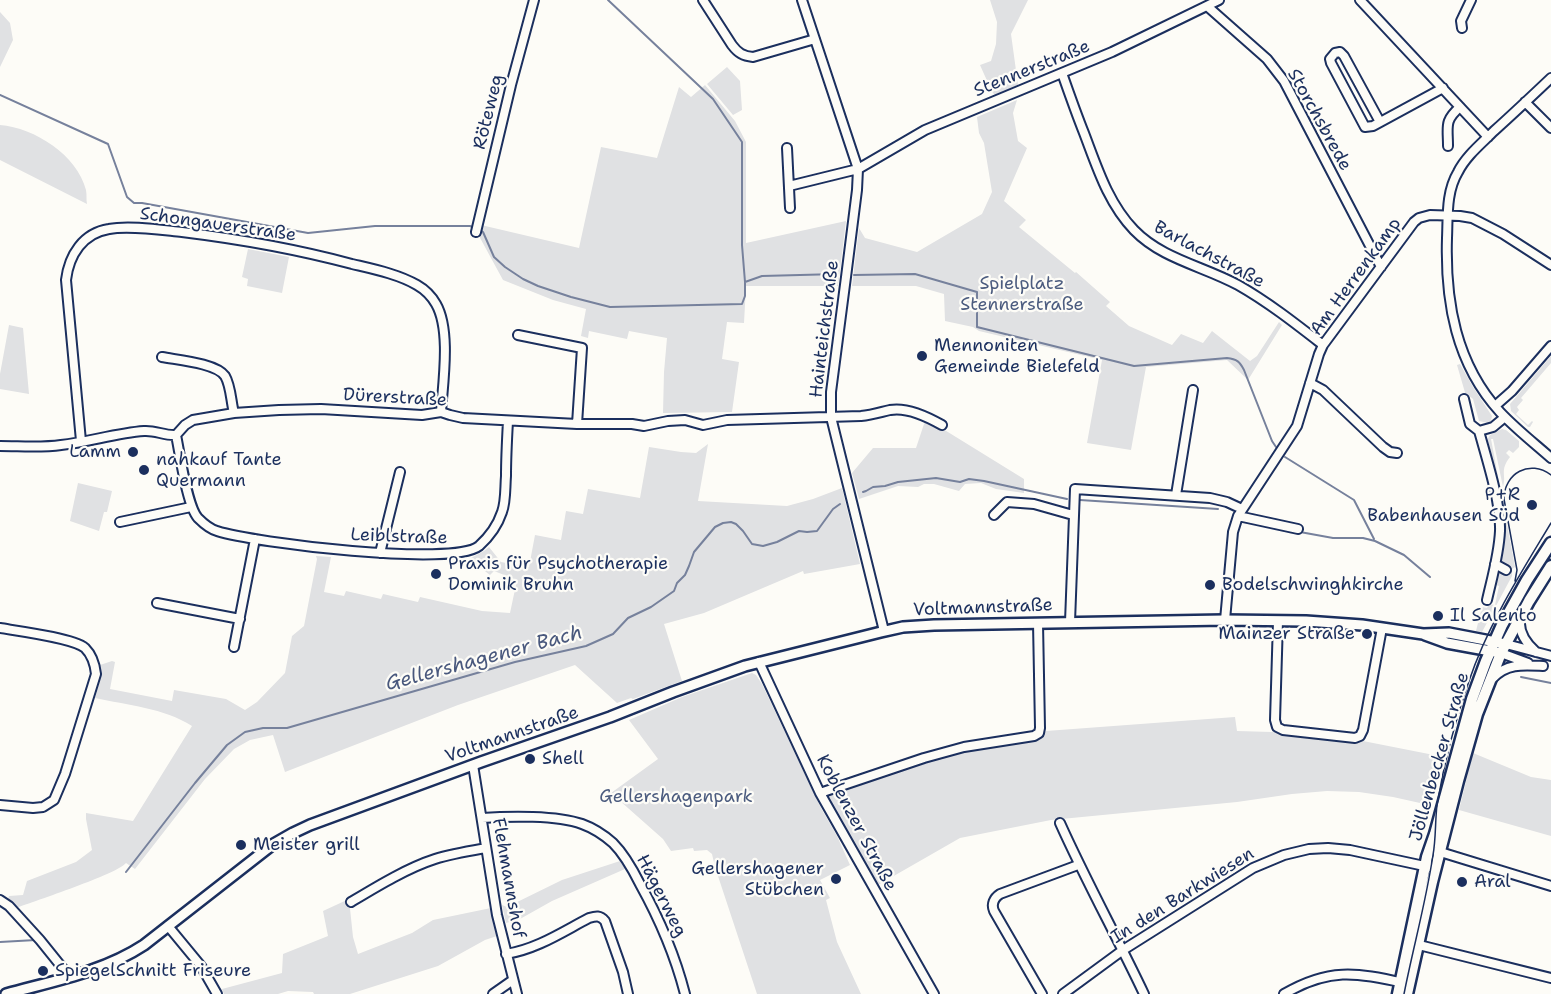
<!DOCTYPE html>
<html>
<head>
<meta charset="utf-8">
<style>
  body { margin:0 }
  canvas { display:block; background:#fdfcf7 }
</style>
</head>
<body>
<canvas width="1551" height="994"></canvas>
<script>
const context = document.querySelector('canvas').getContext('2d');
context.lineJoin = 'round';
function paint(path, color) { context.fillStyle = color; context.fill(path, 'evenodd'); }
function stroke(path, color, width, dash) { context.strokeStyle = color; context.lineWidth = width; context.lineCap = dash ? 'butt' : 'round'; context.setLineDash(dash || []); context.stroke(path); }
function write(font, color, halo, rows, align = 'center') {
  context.font = font + ' "Shantell Sans",sans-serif'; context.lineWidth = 4.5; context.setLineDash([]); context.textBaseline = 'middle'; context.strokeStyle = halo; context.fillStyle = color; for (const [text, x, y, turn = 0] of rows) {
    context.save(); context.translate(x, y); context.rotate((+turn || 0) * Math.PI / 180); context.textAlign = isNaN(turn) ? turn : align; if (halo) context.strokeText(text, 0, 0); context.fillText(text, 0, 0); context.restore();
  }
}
paint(new Path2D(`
  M990,0H1028L1011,34L1018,85L995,95L992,92L980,65L991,61L996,44L997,22Z
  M0,12L10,23L13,40L0,67Z
  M727,67L740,81L742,110L733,115L707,84Z
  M705,85L735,121L746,142V243L846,221L838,286H746L744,323L727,322L722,359L739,362L732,412L663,413L664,372L667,338L629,331L627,339L589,331L588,338L581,336L586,309L553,300L503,280L479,236L481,225L579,248L601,147L657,158L679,87L691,97Z
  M1017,100L1013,113L1018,141L1027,148L1004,201L1026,220L1019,227L1075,273L1076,272L1110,302L1106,306L1129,326L1172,345L1181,334L1203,343L1212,331L1250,361L1257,356L1279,322L1282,325L1248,380L1227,360L1146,367L1131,450L1087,443L1102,360L979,331L973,327L945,321L944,294L916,286H852L859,228L865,238L917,252L982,214L992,192L984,143L979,133L977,117Z
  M0,125C35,128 77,155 86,190C87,195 86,200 87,204L0,160Z
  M248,249L289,257L282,293L247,286L248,279L242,277Z
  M9,325L23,328L29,394L0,389V374Z
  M1551,356V363L1521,398L1523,400L1517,407L1519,410L1516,414L1528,425L1532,421L1533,422L1530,427H1528L1511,411L1510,404Z
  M1460,364L1473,387L1492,416L1491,421L1488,423L1479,421L1473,399L1468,395L1466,396L1457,365Z
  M925,421L942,430L943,429L1024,479V493L996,489L981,483L965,484L959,491L934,484H924L918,487L898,486L859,499L852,473L873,448H916Z
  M1502,429L1506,430L1519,441V447L1513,453L1509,450L1506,453L1510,457C1499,471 1507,475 1503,487L1493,439H1491L1515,567L1512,569V576L1482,632L1476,631L1482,607L1487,608L1489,604L1495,605L1499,586L1493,584C1495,576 1499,570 1508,574L1510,569L1500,563L1505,531L1500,506L1486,442L1490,435Z
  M708,444L698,501L787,506L813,499L842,488L860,564L804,574L803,571L704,613L664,624L682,681L633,699L631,698L617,703L575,665L458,705L285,772L273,735L250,740L234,749L205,779L135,869L126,863C117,874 35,901 16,908L8,899L9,896L23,895L27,881L76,862L92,850L86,819V813L133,821L192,726C164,708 127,705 95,698L101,676L100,665L112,661L115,662L110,689L172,701L174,690L226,699L245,710L257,702L285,673L292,636L304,626L317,559L316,556L331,557L324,592L344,596L346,591L381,599L383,594L418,602L420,597L482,611L510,613L517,580L494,571L490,575L469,559L484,551L489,547L501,562L529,567L535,535L561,540L566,511L583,514L588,489L640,498L649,447L681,452L696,453Z
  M78,483L112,491L107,512H104L99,531L70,521Z
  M752,673L756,675L762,684L821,808L837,836L850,865L820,880L830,898L826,900L837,942L861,994H757L715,867L712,854L707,850L694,851L693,848L671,851L663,839L611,793L658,759L629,720L682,697Z
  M1235,717L1237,731L1272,732L1363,741L1439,756L1429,805L1393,797L1359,792L1327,791L1292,794L1237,802L1051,820L960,838L878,885L827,795L907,767L969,750L1035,740L1041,737L1046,731Z
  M1473,753L1531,777L1551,780V836L1459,810Z
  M620,861L625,869L552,901L520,919L506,923L502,905L507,907L562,880Z
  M349,899L353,937L358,954L412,933L433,920L491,908L497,936L485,940L438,966L350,994H314L313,992L288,991L278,994H224L222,989L282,973L283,954L328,936L323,911Z`), '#e0e1e3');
stroke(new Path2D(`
  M608,0L713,99L742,142V245L745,282
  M0,95L108,144L127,197L134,203H142L308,233L375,226H470L475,228
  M480,230L483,232L494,257L505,267L523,279L538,286L571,297L610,307L742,304L745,296V282L762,276L838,274
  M854,275L915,274L977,292V327L1134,366L1227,358C1237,359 1240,362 1244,370L1272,441L1276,447
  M1285,457L1354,500L1374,539
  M863,492L866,491L873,487L885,486L898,482L936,478L960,482L969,479L984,481L1067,499
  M1080,500L1218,509
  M1300,532L1333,538H1363L1375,541L1404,555L1430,577
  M1521,677L1551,683
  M126,872L195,783L227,745L245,732L263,728H287L515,662L586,646L613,634L628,618L651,607L674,591L677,583L685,575L689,566L694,552L715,527L723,523L731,522L736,524L743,531L752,544L763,546L777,542L799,531L807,532L817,531L833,509L840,504
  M0,942L36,940`), '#76819c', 2);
const minor = new Path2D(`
  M703,0L732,45C738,53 743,56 753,57L815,39
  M802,0L858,169L857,190L846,277L831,392V417L884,631
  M1360,0L1488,137
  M1207,6L1267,59L1284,81L1381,267
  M1462,28L1461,21L1471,0
  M1062,73C1069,93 1076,113 1084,133C1097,167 1108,203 1134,230C1162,259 1203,266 1238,285C1268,302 1296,324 1323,345
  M1551,78C1532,96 1513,114 1494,131C1481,144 1466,156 1458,172C1446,192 1448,216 1447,238C1445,302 1456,364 1500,412C1516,429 1534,443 1551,458
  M1525,102L1551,128
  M1380,122L1344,56L1340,52L1335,53L1330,59L1331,63L1365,127L1373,126L1443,88
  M1448,146C1448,126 1444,121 1460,107
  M787,148L790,208
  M789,186L858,169L925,130L1112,52L1219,0
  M476,232L511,85L534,0
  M518,335L582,348L577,424
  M162,357C177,360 216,363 225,376C231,386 231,402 234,413
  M1310,383L1323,390L1383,447L1390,452L1397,453
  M1464,399L1470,424L1479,431
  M1495,406L1512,391L1551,346
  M176,435C180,454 187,506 198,518C203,523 210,529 217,531C254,543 453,567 479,546C489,537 498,524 502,512C506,501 505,488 506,476C506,457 507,439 508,421
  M81,441L66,280C69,255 83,233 109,229C129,225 162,230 182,232C239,239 296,249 352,264C373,269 398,274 417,285C424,289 432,297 436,304C451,330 443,382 441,412
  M0,446C20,446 41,448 61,445C89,442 116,433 144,431C155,430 165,436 176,435L185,425L193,420L234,413L279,410L321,409L422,415L441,412L450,415L463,418L577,424H632L644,426L668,421L685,420L703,425L727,420L861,416C872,415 881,412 890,410C906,407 928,417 942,425
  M1176,495L1193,390
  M994,515L1007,502L1034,504L1073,515
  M1238,516L1298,529
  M120,522L191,507
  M380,553L400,472
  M1495,564L1506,570
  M1487,600C1492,578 1499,554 1500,531C1501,503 1487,460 1479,431L1493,427L1505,417
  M157,603L240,619
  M1225,620L1233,532L1238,516L1297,426L1319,354L1323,345L1414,222L1419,218L1430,215L1460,216L1472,218L1503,234L1551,265
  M1278,621L1275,720L1277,727L1283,730L1355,738L1360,736L1363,730L1382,628
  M1520,621C1519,634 1527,644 1536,652
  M1070,622L1075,489L1210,498L1227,502L1242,509
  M0,628C18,631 73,638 85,648C92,655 95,665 96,674L65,774L54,800L43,807L33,808L0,805
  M1506,644L1551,656
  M234,647L255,539
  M1501,653L1528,663
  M759,662L820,793L934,994
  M1493,678C1507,663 1524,665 1543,666
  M473,765L497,915L517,994
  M820,793L924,758L964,747L1034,736L1039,733L1040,728L1038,623
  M482,818C509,816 557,815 582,824C593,828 604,835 613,843C624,854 633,870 640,884C660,920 675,955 685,994
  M1060,823C1086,881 1117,937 1144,994
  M1437,851L1551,886
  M0,900L9,906L40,940L69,976
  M351,902C376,887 407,868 435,859C451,854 469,851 486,848
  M168,926L201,966L217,994
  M1415,944L1551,978
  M506,954C537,949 562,932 589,918C596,916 600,915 605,921L623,972L628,994
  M493,994L513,980
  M1042,994L994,911C991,904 994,898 1000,894L1078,865
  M1063,994L1123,950L1253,868L1284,855L1309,849L1328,848L1350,850L1429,867
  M1284,994C1328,968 1356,972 1404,983`);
const tertiary = new Path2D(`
  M1425,635L1447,643L1496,652
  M6,994C53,981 103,972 144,945L272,845L293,833L310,825L481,762L610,717L673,692L745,666L881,632L903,627L934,625L1224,620L1306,621L1362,625L1423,634L1449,633L1501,643`);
const secondary = new Path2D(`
  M1398,994L1427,857L1435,834L1472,699L1486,661L1502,625L1527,580L1551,543
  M1407,994L1432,882L1458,781L1477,714L1501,653L1529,601L1551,566`);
stroke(minor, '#1b2f5e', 12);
stroke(tertiary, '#1b2f5e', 14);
stroke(secondary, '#1b2f5e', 15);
stroke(minor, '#fdfcf7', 8);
stroke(tertiary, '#fdfcf7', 9);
stroke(secondary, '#fdfcf7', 10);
stroke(new Path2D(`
  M1515,581L1517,570L1504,499C1504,473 1530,459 1551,475
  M1404,994C1413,948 1426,902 1433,855C1436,839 1435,822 1437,805C1444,763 1455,721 1469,681C1488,624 1521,573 1551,523`), '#1b2f5e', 1.5);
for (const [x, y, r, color] of [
  [922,356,6,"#1b2f5e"],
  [133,452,6,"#1b2f5e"],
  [144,470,6,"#1b2f5e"],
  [1532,505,6,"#1b2f5e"],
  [436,574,6,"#1b2f5e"],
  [1210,585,6,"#1b2f5e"],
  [1438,616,6,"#1b2f5e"],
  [1367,634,6,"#1b2f5e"],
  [530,759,6,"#1b2f5e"],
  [241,845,6,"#1b2f5e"],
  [836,879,6,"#1b2f5e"],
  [1462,882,6,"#1b2f5e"],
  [43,971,6,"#1b2f5e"]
]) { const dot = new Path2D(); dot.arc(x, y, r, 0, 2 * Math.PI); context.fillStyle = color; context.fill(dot); stroke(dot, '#fdfcf7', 2); }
write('18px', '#1b2f5e', '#fdfcf7', [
  ["Stennerstraße",1032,69,-22],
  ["Röteweg",489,112,-76],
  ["Storchsbrede",1319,120,61],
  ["Schongauerstraße",218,225,8],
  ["Barlachstraße",1209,255,28],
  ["Am Herrenkamp",1356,277,-54],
  ["Hainteichstraße",825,329,-83],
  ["Dürerstraße",395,398,3],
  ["Leiblstraße",399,537,2],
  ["Voltmannstraße",983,608,-2],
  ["Voltmannstraße",512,735,-19],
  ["Jöllenbecker Straße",1440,757,-74],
  ["Koblenzer Straße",856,823,62],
  ["Flehmannshof",508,878,80],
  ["Hägerweg",661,896,63],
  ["In den Barkwiesen",1183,896,-32]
]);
write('18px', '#4c5c7f', '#fdfcf7', [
  ["Spielplatz",1022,284],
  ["Stennerstraße",1022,305],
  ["Gellershagenpark",676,797]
]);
write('18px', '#1b2f5e', '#fdfcf7', [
  ["Mennoniten",934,346],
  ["Gemeinde Bielefeld",934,367],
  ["Lamm",121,452,"right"],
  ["nahkauf Tante",156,460],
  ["Quermann",156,481],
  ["P+R",1520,495,"right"],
  ["Babenhausen Süd",1520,516,"right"],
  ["Praxis für Psychotherapie",448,564],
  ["Dominik Bruhn",448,585],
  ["Bodelschwinghkirche",1222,585],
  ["Il Salento",1450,616],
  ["Mainzer Straße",1355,634,"right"],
  ["Shell",542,759],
  ["Meister grill",253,845],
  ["Gellershagener",824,869,"right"],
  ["Stübchen",824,890,"right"],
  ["Aral",1474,882],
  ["SpiegelSchnitt Friseure",55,971]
], 'left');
write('italic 20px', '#49587d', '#fdfcf7', [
  ["Gellershagener Bach",484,659,-15]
]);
</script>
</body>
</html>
